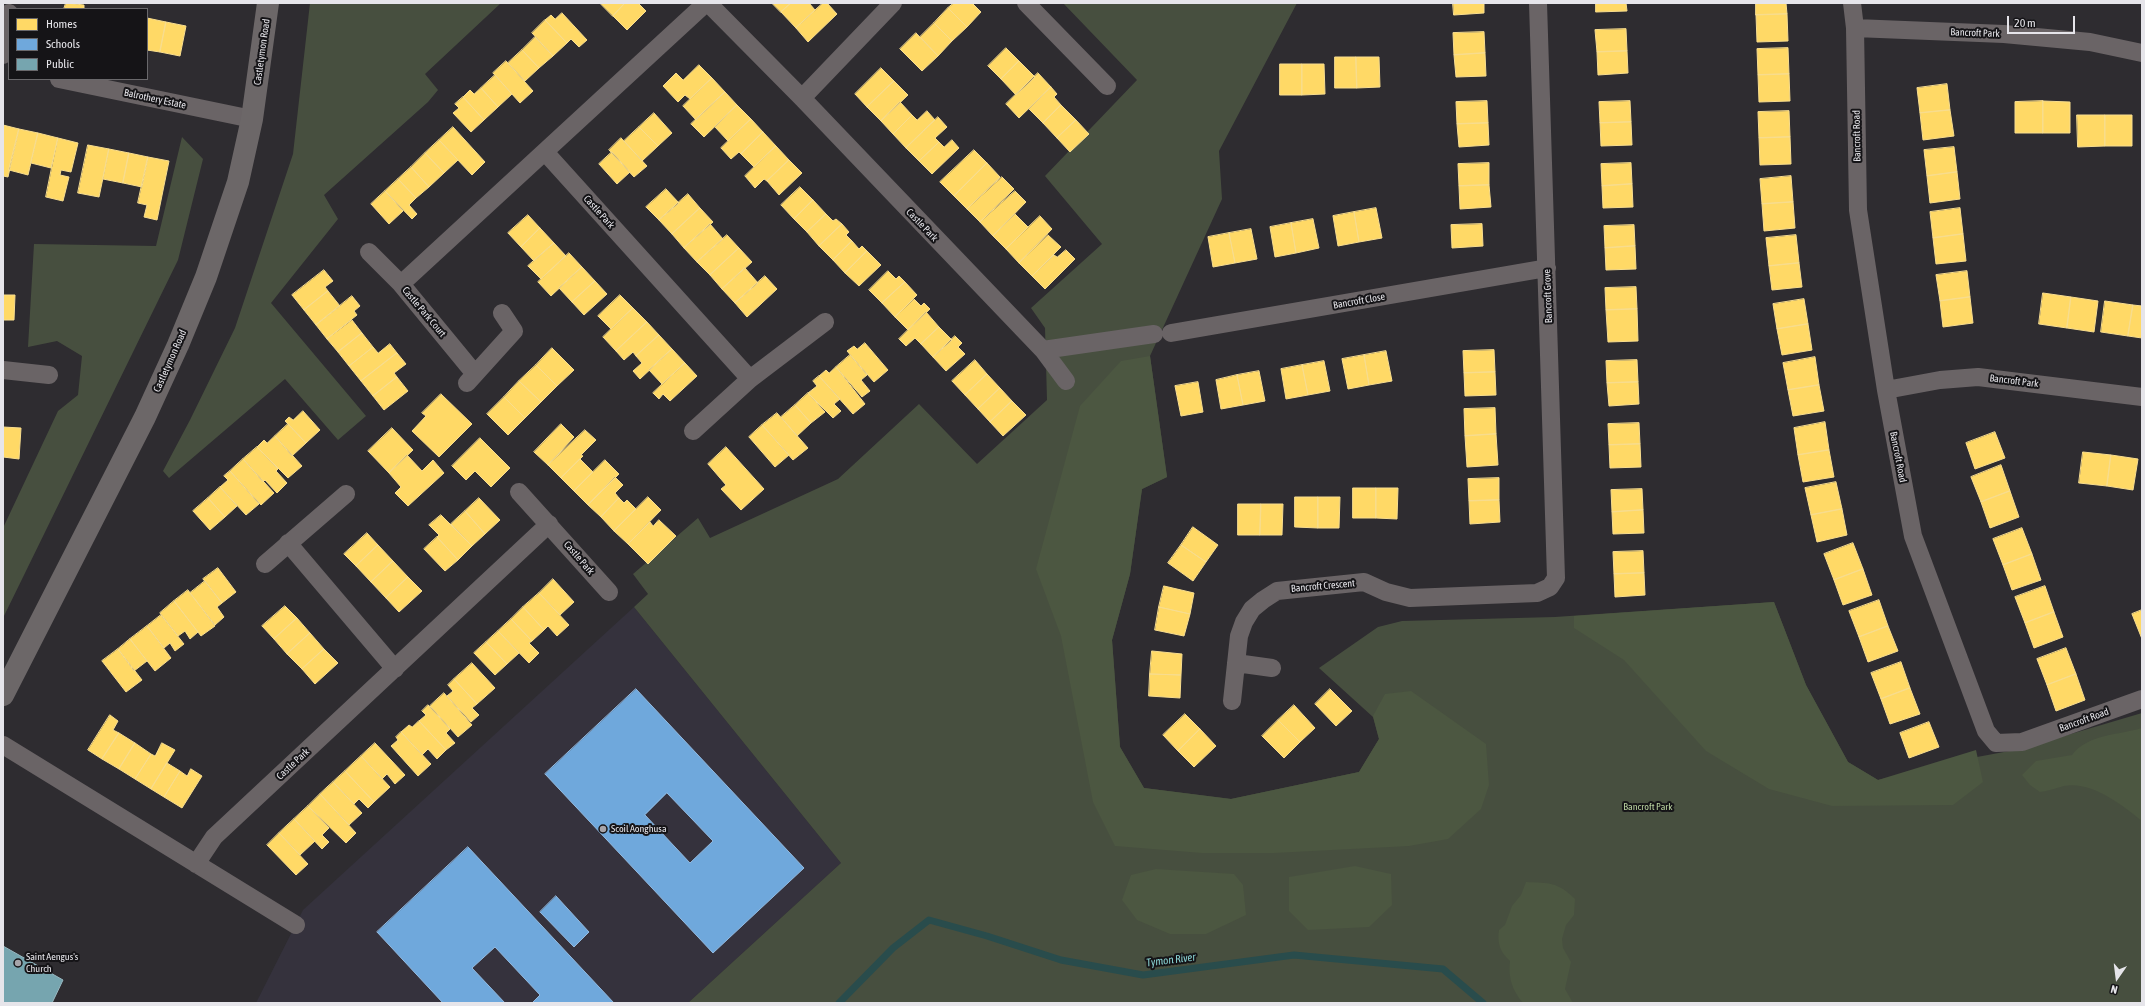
<!DOCTYPE html>
<html>
<head>
<meta charset="utf-8">
<style>
  body { margin:0 }
  #map { position:relative; width:2145px; height:1006px; overflow:hidden; background:#2e2c30; font-family:"Asap Condensed",sans-serif }
  canvas { display:block }
  .frame { position:absolute; inset:0; border:4px solid #e6e5ea; pointer-events:none }
  .legend { position:absolute; left:8px; top:8px; width:140px; height:72px; box-sizing:border-box; background:#151417; border:1px solid #69686b; margin:0; padding:5px 7px; list-style:none; font-size:12px; color:#e6e5ea }
  .legend li { display:flex; align-items:center; gap:8px; height:20px }
  .legend b { width:20px; border:1px solid #69686b }
  .north { position:absolute; left:2097px; top:958px; width:40px; height:40px; -webkit-text-stroke:3px #151417; paint-order:stroke; rotate:194deg; font-size:11px; font-weight:700; line-height:16px; text-align:center; color:#e6e5ea }
  .north::after { content:''; display:block; margin:auto; width:14px; height:18px; background:#e6e5ea; clip-path:polygon(50% 0,100% 100%,50% 72%,0 100%) }
  .scale { position:absolute; left:2007px; top:16px; width:68px; height:18px; box-sizing:border-box; border:2px solid #e6e5ea; border-top:0; padding-left:5px; font-size:12px; line-height:14px; white-space:nowrap; color:#e6e5ea; -webkit-text-stroke:3px #151417; paint-order:stroke }
</style>
</head>
<body>
<div id="map">
<canvas width="2145" height="1006"></canvas>
<div class="frame"></div>
<ul class="legend">
<li><b style="height:11px;background:#ffd966"></b>Homes</li>
<li><b style="height:11px;background:#6fa8dc"></b>Schools</li>
<li><b style="height:11px;background:#76a5af"></b>Public</li>
</ul>
<div class="north">N</div>
<div class="scale">20 m</div>
</div>
<script>
const context = document.querySelector('canvas').getContext('2d');
context.lineJoin = 'round';
function paint(path, color) { context.fillStyle = color; context.fill(path, 'evenodd'); }
function stroke(path, color, width, dash) { context.strokeStyle = color; context.lineWidth = width; context.lineCap = dash ? 'butt' : 'round'; context.setLineDash(dash || []); context.stroke(path); }
function write(font, color, halo, rows, align = 'center') {
  context.font = font + ' "Asap Condensed",sans-serif'; context.lineWidth = 4; context.setLineDash([]); context.textBaseline = 'middle'; context.strokeStyle = halo; context.fillStyle = color; for (const [text, x, y, turn = 0] of rows) {
    context.save(); context.translate(x, y); context.rotate((+turn || 0) * Math.PI / 180); context.textAlign = isNaN(turn) ? turn : align; if (halo) context.strokeText(text, 0, 0); context.fillText(text, 0, 0); context.restore();
  }
}
paint(new Path2D(`
  M634,607L841,863L688,1003H256L303,910Z`), '#35323d');
paint(new Path2D(`
  M310,3H501L425,74L438,90L428,102L324,195L338,219L271,303L366,416L338,440L285,379L169,478L163,471L190,420L235,328L293,154Z
  M1063,3H1297L1219,151L1222,199L1150,356L1167,477L1142,489L1130,574L1112,640L1120,747L1144,788L1231,799L1359,772L1379,739L1373,717L1319,668L1378,627L1402,621L1555,617L1774,602L1806,685L1848,762L1878,780L1977,757L2020,749L2142,713V1003H688L841,863L634,607L648,594L633,574L698,518L710,538L838,479L919,404L977,464L1047,400L1045,328L1031,308L1102,244L1045,176L1137,80Z
  M182,137L203,159L178,260L3,618V528L58,411L78,395L82,356L57,341L28,347L34,244L156,246Z`), '#474f3f');
paint(new Path2D(`
  M1150,356L1167,477L1142,489L1130,574L1112,640L1120,747L1144,788L1231,799L1359,772L1379,739L1373,716L1385,694L1411,691L1486,744L1489,785L1481,809L1448,839L1409,846L1274,853H1202L1115,846L1093,802L1061,636L1036,569L1080,406L1121,361Z
  M1774,602L1806,685L1848,762L1878,780L1976,750L1983,782L1953,805L1832,806L1769,789L1706,751L1624,660L1574,628V616Z
  M2142,728V821C2122,805 2092,781 2064,786C2056,788 2048,791 2040,792L2030,785L2022,775L2036,761L2072,755C2088,734 2119,735 2142,728Z
  M1355,866L1391,874L1392,905L1369,927L1308,930L1289,911V877Z
  M1156,869L1234,874L1243,885L1246,915L1206,934H1170L1137,920L1122,900L1131,875Z
  M1526,882C1549,883 1558,882 1575,899L1574,915L1566,925L1562,939L1563,948L1571,962L1565,989L1573,1003H1523C1512,990 1508,978 1510,961C1500,952 1497,943 1499,930L1505,925L1512,906L1521,895Z`), '#4c5741');
const homes = new Path2D(`
  M66,3L84,5V9H64Z
  M600,3H625L613,16Z
  M625,3H638L646,11L627,30L613,16Z
  M772,3H791L781,12Z
  M791,3H809L815,10L796,28L781,12Z
  M823,3H827L837,14L808,42L796,28Z
  M954,3H972L981,12L967,27L948,8Z
  M1453,3H1484V13L1454,15Z
  M1596,3H1626L1627,11L1596,12Z
  M1756,3H1786L1787,14L1756,15Z
  M948,8L967,27L952,41L934,23Z
  M562,13L587,40L579,47L571,39L567,43L545,20L551,15L555,19Z
  M1787,14L1788,41L1757,42L1756,15Z
  M147,18L166,22L160,52L147,50Z
  M545,20L567,43L553,56L532,33Z
  M166,22L186,26L180,56L160,52Z
  M934,23L952,41L938,56L920,37Z
  M1626,29L1627,51L1597,52L1595,30Z
  M1484,32L1485,53L1454,55L1453,33Z
  M916,33L938,56L922,71L900,49Z
  M535,37L553,56L539,68L522,50Z
  M1006,48L1019,61L1001,79L988,66Z
  M1788,48L1789,74L1758,75L1757,49Z
  M522,50L539,68L525,81L508,63Z
  M1627,51L1628,73L1598,75L1597,52Z
  M1485,53L1486,76L1456,77L1454,55Z
  M1335,57H1356L1357,88H1335Z
  M1356,57H1379L1380,87L1357,88Z
  M506,61L533,91L520,103L493,73Z
  M1019,61L1035,77L1016,95L1001,79Z
  M1280,64H1302V95H1280Z
  M1302,64H1324L1325,94L1302,95Z
  M699,65L712,78L690,99L685,95L678,102L663,86L676,73L683,80Z
  M881,68L894,81L867,107L855,94Z
  M1038,73L1051,87L1019,118L1006,104Z
  M1789,74L1790,101L1759,102L1758,75Z
  M495,75L512,94L498,107L481,88Z
  M712,78L725,92L696,120L683,106Z
  M894,81L908,95L881,121L867,107Z
  M1947,84L1950,110L1920,113L1917,88Z
  M1051,87L1057,94L1054,97L1061,105L1043,123L1029,109Z
  M481,88L498,107L484,120L463,97L470,90L474,94Z
  M725,92L737,105L704,137L691,124Z
  M463,97L484,120L471,132L453,113L459,108L455,104Z
  M1487,101L1488,123L1457,124L1456,102Z
  M1630,101L1631,122L1600,123L1599,102Z
  M2043,101L2070,102V133H2043Z
  M2043,101V133H2015V102Z
  M900,102L912,115L893,134L881,121Z
  M737,105L751,119L728,141L715,127Z
  M1061,105L1076,120L1057,138L1043,123Z
  M1950,110L1954,136L1923,140L1920,113Z
  M927,111L935,120L906,148L893,134L912,115L917,120Z
  M1789,111L1790,137L1759,138L1758,112Z
  M654,113L672,133L658,146L639,127Z
  M2077,115H2105V146L2078,147Z
  M2105,115H2132V146H2105Z
  M938,117L947,127L935,138L939,142L919,161L906,148Z
  M751,119L763,132L741,154L739,152L731,159L721,148Z
  M1076,120L1089,134L1070,152L1057,138Z
  M1631,122L1632,145L1601,146L1600,123Z
  M1488,123L1489,145L1459,147L1457,124Z
  M3,125L19,129L8,177L3,176Z
  M453,127L485,162L472,175L439,140Z
  M639,127L658,146L642,161L624,141Z
  M19,129L38,133L28,175L9,170Z
  M763,132L776,146L754,167L741,154Z
  M38,133L58,138L51,168L31,163Z
  M1790,137L1791,164L1760,165L1759,138Z
  M58,138L78,143L71,172L61,170L60,175L69,177L63,201L46,197Z
  M621,138L647,166L634,177L609,150Z
  M439,140L458,160L444,173L425,153Z
  M952,140L959,148L932,174L919,161L939,142L944,147Z
  M88,145L109,149L99,197L78,193Z
  M776,146L789,160L767,181L764,179L755,188L745,176Z
  M1954,147L1957,172L1927,176L1924,150Z
  M109,149L129,153L123,183L103,179Z
  M974,150L987,163L954,196L940,182Z
  M612,152L630,172L617,184L599,164Z
  M129,153L148,157L142,187L123,183Z
  M425,153L444,173L429,187L411,167Z
  M148,157L169,161L157,220L144,217L147,205L138,203Z
  M789,160L802,173L779,195L767,181Z
  M987,163L1000,177L967,209L954,196Z
  M1489,163V185L1459,186L1458,164Z
  M1631,163L1632,184L1602,186L1601,164Z
  M411,167L429,187L416,198L398,179Z
  M1957,172L1960,199L1930,203L1927,176Z
  M1791,176L1793,202L1762,204L1760,179Z
  M1002,177L1014,189L980,222L967,209Z
  M398,179L416,198L409,205L417,214L412,219L385,191Z
  M1632,184L1633,207L1603,208L1602,186Z
  M1489,185L1491,207L1460,209L1459,186Z
  M800,187L813,200L794,219L781,205Z
  M666,189L679,203L659,220L646,207Z
  M385,191L403,211L389,224L371,204Z
  M1015,191L1026,202L993,236L980,222Z
  M688,194L700,208L672,234L659,220Z
  M813,200L826,214L807,232L794,219Z
  M1793,202L1795,228L1764,231L1762,204Z
  M700,208L713,222L684,248L672,234Z
  M1376,208L1382,238L1359,242L1354,212Z
  M1960,208L1963,234L1933,238L1930,212Z
  M1354,212L1359,242L1338,246L1333,216Z
  M826,214L833,221L836,219L842,224L819,246L807,232Z
  M1015,214L1028,227L1006,249L993,236Z
  M528,215L540,228L521,247L508,233Z
  M1040,216L1052,229L1019,263L1006,249Z
  M1313,219L1319,248L1296,253L1291,223Z
  M1291,223L1296,253L1275,257L1270,227Z
  M710,224L723,239L697,262L684,248Z
  M842,224L849,232L846,235L852,241L833,260L819,246Z
  M1482,224L1483,246L1452,248L1451,225Z
  M1634,225L1635,246L1605,248L1604,226Z
  M540,228L554,243L534,261L521,247Z
  M1251,229L1257,259L1235,263L1229,233Z
  M1229,233L1235,263L1213,267L1208,237Z
  M1963,234L1966,261L1936,264L1933,238Z
  M727,235L739,248L710,275L697,262Z
  M1048,235L1061,247L1032,276L1019,263Z
  M1796,235L1799,263L1769,266L1766,238Z
  M852,241L859,249L862,246L867,251L845,273L833,260Z
  M554,243L566,256L541,279L528,266Z
  M1635,246L1636,269L1606,270L1605,248Z
  M739,248L752,262L722,289L710,275Z
  M1066,250L1075,259L1045,289L1032,276L1054,255L1057,257Z
  M867,251L881,265L859,286L845,273Z
  M569,253L582,267L551,296L538,282Z
  M1799,263L1802,287L1772,290L1769,266Z
  M582,267L595,281L572,302L559,288Z
  M745,268L758,283L735,303L722,289Z
  M324,270L333,281L325,287L328,291L304,310L292,295Z
  M888,271L896,279L899,276L905,282L882,303L869,290Z
  M1967,271L1970,297L1940,301L1936,275Z
  M765,276L777,289L747,317L735,303Z
  M595,281L607,294L584,315L572,302Z
  M905,282L917,295L895,317L882,303Z
  M1636,287L1637,309L1606,310L1605,288Z
  M328,291L340,306L316,325L304,310Z
  M2043,293L2071,297L2067,328L2039,324Z
  M3,295H15L14,320H3Z
  M620,295L633,308L611,329L598,316Z
  M352,296L360,306L354,311L357,315L327,339L316,325Z
  M1970,297L1973,323L1943,327L1940,301Z
  M2071,297L2098,301L2094,332L2067,328Z
  M914,299L921,306L924,303L930,309L908,330L895,317Z
  M1804,299L1808,324L1777,329L1773,304Z
  M2105,301L2133,305L2128,336L2101,332Z
  M2133,305L2142,306V338L2128,336Z
  M633,308L647,322L616,351L603,337Z
  M1637,309L1638,341L1608,342L1606,310Z
  M926,312L939,327L921,344L915,338L906,346L899,339Z
  M352,320L362,333L338,352L327,339Z
  M647,322L659,335L636,356L633,352L624,360L616,351Z
  M1808,324L1812,350L1782,355L1777,329Z
  M939,327L952,340L933,357L921,344Z
  M362,333L373,347L349,366L338,352Z
  M659,335L672,349L640,379L633,371L642,363L636,356Z
  M955,336L962,343L958,347L965,354L946,371L933,357Z
  M865,343L888,370L874,382L847,351L854,346L857,349Z
  M390,344L397,353L361,381L349,366L373,347L378,353Z
  M552,348L574,370L557,386L536,365Z
  M672,349L685,363L662,384L649,370Z
  M1494,350L1495,372L1464,373L1463,351Z
  M1386,351L1392,381L1369,385L1364,355Z
  M397,353L406,364L394,373L397,377L373,396L361,381Z
  M850,355L867,375L861,380L870,391L862,397L836,367Z
  M1364,355L1369,385L1348,389L1342,359Z
  M1815,357L1819,385L1788,390L1783,363Z
  M975,360L987,374L965,395L952,381Z
  M1637,360L1638,382L1607,383L1606,361Z
  M1324,361L1330,391L1308,395L1302,365Z
  M685,363L697,376L670,401L663,394L659,399L653,393Z
  M536,365L557,386L541,402L519,381Z
  M1302,365L1308,395L1286,399L1281,369Z
  M836,367L865,404L853,414L819,376L826,370L829,373Z
  M1259,371L1265,401L1243,405L1237,375Z
  M1495,372L1496,395L1465,396L1464,373Z
  M987,374L1000,388L978,409L965,395Z
  M1237,375L1243,405L1221,409L1216,380Z
  M819,376L840,399L834,404L841,411L833,418L808,393L817,386L813,381Z
  M397,377L408,391L384,410L373,396Z
  M519,381L541,402L525,418L504,397Z
  M1198,382L1203,412L1181,416L1175,386Z
  M1638,382L1639,404L1609,406L1607,383Z
  M1819,385L1824,411L1793,416L1788,390Z
  M1000,388L1012,401L990,422L978,409Z
  M808,393L825,412L811,423L795,405Z
  M441,394L472,424L439,457L412,431L426,416L422,413Z
  M504,397L525,418L508,435L487,414Z
  M1012,401L1026,415L1003,436L990,422Z
  M795,405L811,423L797,436L781,417Z
  M1495,408L1496,434L1465,436L1464,409Z
  M303,411L320,430L306,443L285,421L289,417L293,420Z
  M777,413L808,448L793,460L762,425Z
  M1825,422L1829,450L1798,455L1794,428Z
  M1639,423L1640,444L1609,445L1608,424Z
  M288,424L306,443L292,456L275,436Z
  M561,424L574,437L548,465L534,452Z
  M762,425L789,455L775,467L749,437Z
  M3,427L21,428L19,459L3,457Z
  M392,428L413,450L389,473L368,451Z
  M585,430L596,440L581,455L583,456L561,478L548,465Z
  M1995,432L2005,458L1975,469L1966,443Z
  M1496,434L1498,465L1467,467L1465,436Z
  M275,436L302,466L288,478L257,447L264,440L267,443Z
  M480,438L510,468L491,487L475,471L466,480L452,466Z
  M1640,444L1641,467L1610,468L1609,445Z
  M257,447L278,469L276,471L287,483L277,493L265,480L263,482L243,459Z
  M726,447L764,489L741,510L721,489L726,485L708,464Z
  M1829,450L1834,477L1803,482L1798,455Z
  M2083,452L2111,455L2107,486L2079,483Z
  M407,455L422,471L433,460L444,473L408,506L395,493L401,487L389,473Z
  M2111,455L2138,459L2133,490L2107,486Z
  M243,459L274,493L261,505L230,471Z
  M580,459L593,472L574,491L561,478Z
  M605,460L619,474L588,505L574,491Z
  M2001,465L2010,491L1981,502L1971,477Z
  M230,471L259,504L246,515L220,487L228,480L224,476Z
  M615,477L623,485L615,493L619,498L601,517L588,505Z
  M1499,478V500L1469,501L1468,479Z
  M1836,482L1842,509L1811,515L1805,488Z
  M220,487L237,506L225,517L208,498Z
  M1353,488H1376V518H1353Z
  M1376,488H1398L1397,519L1376,518Z
  M1642,489L1643,510L1612,512L1611,490Z
  M2010,491L2019,517L1990,528L1981,502Z
  M648,497L661,510L628,544L614,531Z
  M1295,497H1318V528L1295,527Z
  M1318,497H1340L1339,528H1318Z
  M208,498L225,517L210,530L193,511Z
  M479,498L500,520L485,534L465,511Z
  M619,498L624,503L627,500L636,509L614,531L601,517Z
  M1499,500L1500,522L1470,524L1469,501Z
  M1238,504H1261L1260,535H1238Z
  M1261,504H1283L1282,535H1260Z
  M1842,509L1847,535L1817,542L1811,515Z
  M1643,510L1644,533L1613,534L1612,512Z
  M465,511L485,534L472,546L451,524Z
  M441,515L472,546L458,560L437,537L439,535L429,525Z
  M659,520L676,536L648,564L628,544L650,522L653,526Z
  M1193,527L1218,545L1206,562L1181,545Z
  M2022,528L2032,554L2003,565L1993,539Z
  M367,533L378,545L356,566L344,554Z
  M437,537L458,560L445,571L424,549Z
  M1853,543L1863,569L1834,580L1824,554Z
  M378,545L393,561L371,582L356,566Z
  M1181,545L1206,562L1193,581L1168,563Z
  M1643,551L1644,573L1614,574L1613,552Z
  M2032,554L2041,580L2012,590L2003,565Z
  M393,561L408,577L386,598L371,582Z
  M218,568L236,592L222,603L203,579Z
  M1863,569L1872,595L1843,605L1834,580Z
  M1644,573L1645,595L1615,597L1614,574Z
  M408,577L422,591L399,612L386,598Z
  M553,579L574,602L560,615L539,593Z
  M205,581L222,603L217,607L224,617L215,625L190,593Z
  M1164,586L1194,593L1190,614L1159,607Z
  M2045,586L2054,612L2025,623L2015,597Z
  M188,590L215,626L201,636L174,601Z
  M539,593L569,625L557,636L548,626L544,630L523,607Z
  M1879,600L1888,626L1859,637L1849,611Z
  M174,601L198,632L190,639L185,631L178,636L160,613Z
  M285,606L297,618L274,639L262,626Z
  M523,607L544,630L532,641L511,619Z
  M1159,607L1190,614L1184,636L1155,630Z
  M2142,610V639L2132,614Z
  M2054,612L2063,637L2034,648L2025,623Z
  M161,615L184,644L175,651L170,643L164,648L147,626Z
  M297,618L310,633L287,654L274,639Z
  M511,619L532,641L529,643L539,653L529,663L498,631Z
  M147,626L171,658L155,671L130,639Z
  M1888,626L1898,651L1868,662L1859,637Z
  M498,631L519,653L507,664L486,642Z
  M310,633L324,649L302,669L287,654Z
  M130,639L147,661L134,671L118,649Z
  M486,642L507,664L495,675L474,653Z
  M2066,648L2076,674L2047,685L2037,659Z
  M118,649L142,680L126,692L102,661Z
  M324,649L338,663L315,684L302,669Z
  M1152,651L1182,654L1181,675L1150,674Z
  M1901,662L1910,688L1881,699L1871,673Z
  M472,663L495,688L477,704L454,679Z
  M1150,674L1181,675L1180,698L1149,696Z
  M2076,674L2085,700L2056,711L2047,685Z
  M454,679L477,704L472,708L479,715L471,722L447,696L453,691L448,685Z
  M1910,688L1920,714L1890,724L1881,699Z
  M1330,689L1352,711L1336,726L1315,704Z
  M444,693L472,725L458,737L430,706Z
  M428,705L450,729L446,733L455,743L446,750L419,721L426,715L422,711Z
  M1294,705L1315,728L1300,742L1278,720Z
  M1185,714L1200,729L1178,751L1163,735Z
  M110,715L118,721L113,730L119,733L102,759L88,750Z
  M1278,720L1300,742L1284,758L1262,736Z
  M419,721L446,750L437,759L428,749L422,755L401,732L409,725L412,727Z
  M1929,722L1939,747L1909,758L1900,733Z
  M1200,729L1216,746L1194,767L1178,751Z
  M401,732L431,764L418,776L391,746L398,740L396,737Z
  M119,733L135,743L119,769L102,759Z
  M135,743L151,754L135,779L119,769Z
  M162,743L175,750L151,789L135,779L151,754L155,756Z
  M375,743L405,775L395,784L387,774L382,779L361,756Z
  M361,756L390,787L374,802L345,771Z
  M167,763L180,771L164,797L151,789Z
  M191,769L202,776L182,808L164,797L180,771L187,776Z
  M345,771L374,802L368,808L359,799L354,804L333,782Z
  M333,782L362,813L349,825L320,794Z
  M320,794L356,833L346,843L308,806Z
  M308,806L329,828L322,835L329,842L322,849L294,819Z
  M294,819L315,841L300,855L279,833Z
  M279,833L308,864L296,875L267,845Z`);
paint(homes, '#ffd966');
stroke(homes, '#f8dd8e', 1);
const schools = new Path2D(`
  M636,689L804,868L713,953L545,774ZM667,793L713,841L690,863L645,815Z
  M468,847L614,1003H532L540,995L495,947L472,968L505,1003H443L377,932Z
  M556,896L589,932L574,947L540,912Z`);
paint(schools, '#6fa8dc');
stroke(schools, '#93bae0', 1);
const public = new Path2D(`
  M3,946L63,980L52,1003H3Z`);
paint(public, '#76a5af');
stroke(public, '#98b8c1', 1);
stroke(new Path2D(`
  M839,1003L893,948L929,920L987,936L1061,960L1143,975L1294,955L1443,969L1483,1003`), '#294c4c', 7);
stroke(new Path2D(`
  M708,3L802,98L1043,350L1066,381
  M1026,3L1107,86
  M1852,3L1855,28L1858,210L1886,390L1913,536L1986,731L1996,743L2022,742L2142,699
  M1855,28L2004,34L2090,42L2142,53
  M3,55L9,13
  M59,79L252,119
  M802,98L893,3
  M545,152L750,379
  M369,252L401,284L475,374
  M401,284L706,3
  M1171,333L1547,268
  M1043,350L1154,334
  M3,370L49,375
  M467,383L514,331L502,313
  M1886,390L1940,380L1978,377L2142,397
  M693,431L750,379L825,322
  M519,492L609,592
  M288,543L395,669
  M265,564L346,494
  M1236,663L1272,668
  M1232,701L1239,636L1244,622L1252,609L1263,600L1277,591L1364,582L1386,592L1410,598L1537,593L1550,587L1556,578L1538,3
  M3,745L296,925
  M196,864L214,837L549,524`), '#6a6466', 18);
stroke(new Path2D(`
  M3,695L145,417L178,345L206,277L238,182L252,119L268,3`), '#6c6768', 22);
for (const [x, y, r, color] of [
  [603,829,4,"#a6a4a9"],
  [18,963,4,"#a6a4a9"]
]) { const dot = new Path2D(); dot.arc(x, y, r, 0, 2 * Math.PI); context.fillStyle = color; context.fill(dot); stroke(dot, '#151417', 1.5); }
write('10px', '#e6e5ea', '#151417', [
  ["Bancroft Park",1975,33,2],
  ["Castletymon Road",262,52,-82],
  ["Balrothery Estate",155,99,12],
  ["Bancroft Road",1857,136,-91],
  ["Castle Park",599,212,48],
  ["Castle Park",922,225,46],
  ["Bancroft Grove",1548,296,-92],
  ["Bancroft Close",1359,301,-10],
  ["Castle Park Court",424,312,50],
  ["Castletymon Road",170,361,-66],
  ["Bancroft Park",2014,381,7],
  ["Bancroft Road",1898,457,79],
  ["Castle Park",579,558,49],
  ["Bancroft Crescent",1323,586,-5],
  ["Bancroft Road",2084,720,-20],
  ["Castle Park",293,764,-43]
]);
write('10px', '#b9d29f', '#151417', [
  ["Bancroft Park",1648,807]
]);
write('10px', '#e6e5ea', '#151417', [
  ["Scoil Aonghusa",611,829],
  ["Saint Aengus's",26,957],
  ["Church",26,969]
], 'left');
write('italic 11px', '#8cd6d6', '#151417', [
  ["Tymon River",1171,960,-7]
]);
</script>
</body>
</html>
